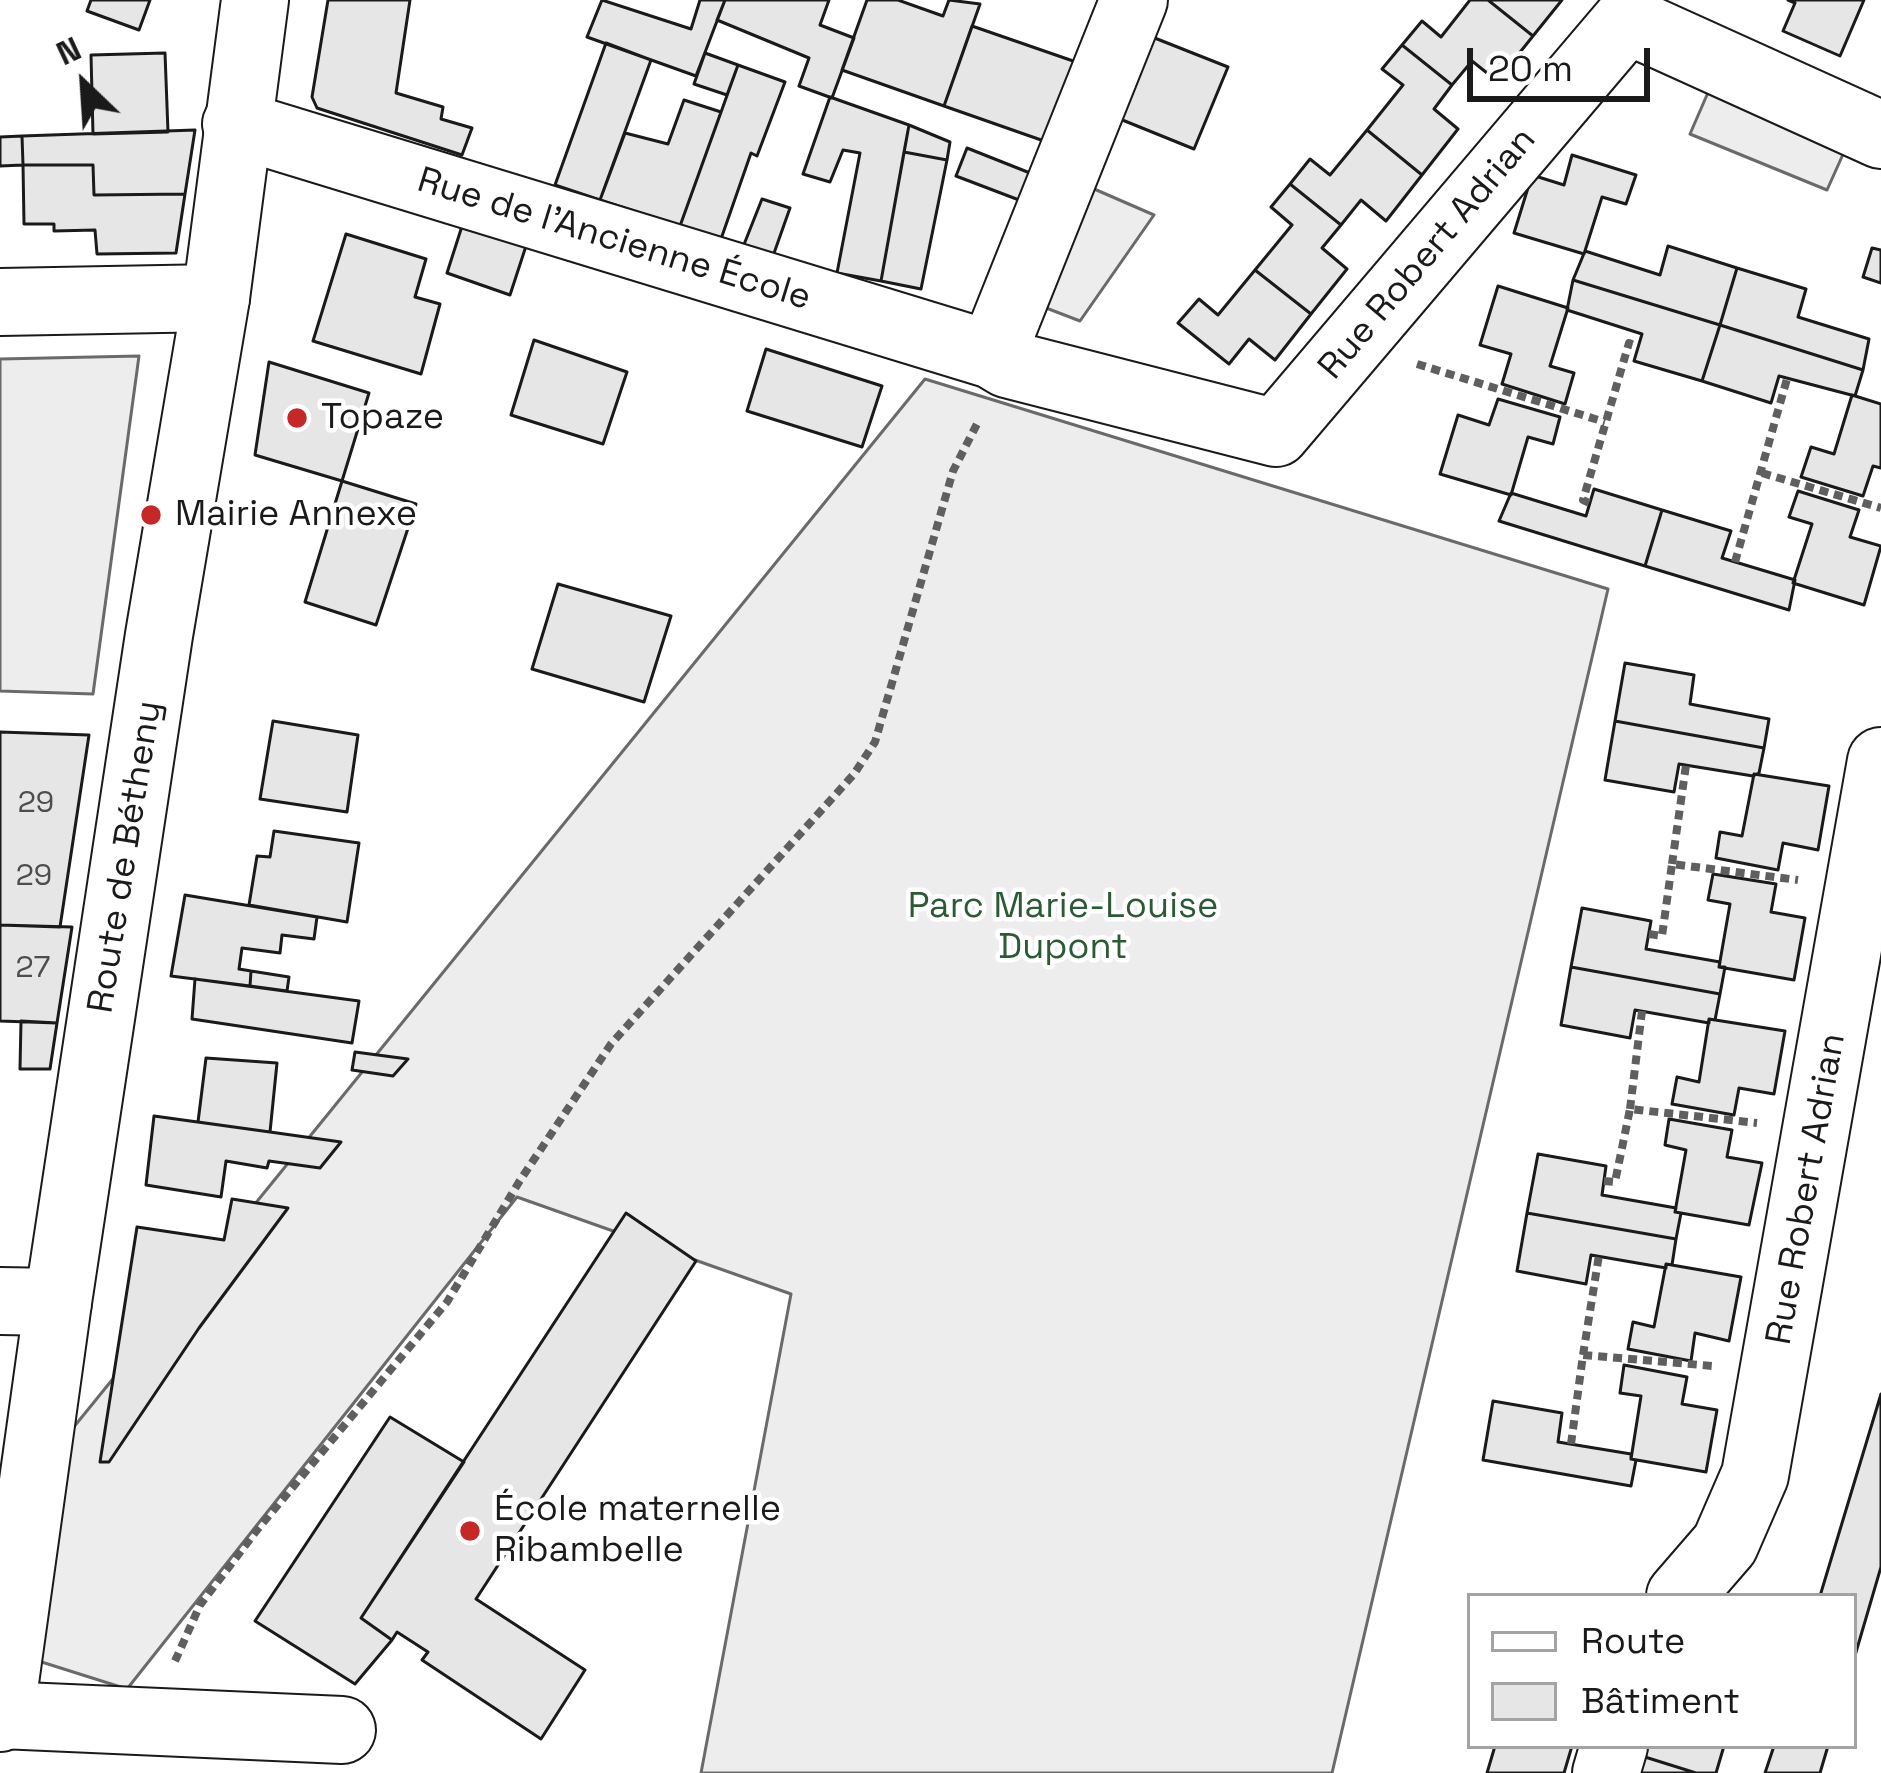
<!DOCTYPE html>
<html>
<head>
<meta charset="utf-8">
<style>
  body { margin:0 }
  #map { position:relative; width:1881px; height:1773px; overflow:hidden; background:#fff; font-family:"Space Grotesk",sans-serif }
  canvas { display:block }
  .legend { position:absolute; left:1467px; top:1593px; width:390px; height:156px; box-sizing:border-box; background:#fff; border:3px solid #a3a3a3; margin:0; padding:15px 21px; list-style:none; font-size:36px; color:#1a1a1a }
  .legend li { display:flex; align-items:center; gap:24px; height:60px }
  .legend b { width:60px; border:3px solid #a3a3a3 }
  .north { position:absolute; left:24px; top:24px; width:120px; height:120px; -webkit-text-stroke:9px #fff; paint-order:stroke; rotate:335deg; font-size:33px; font-weight:700; line-height:48px; text-align:center; color:#1a1a1a }
  .north::after { content:''; display:block; margin:auto; width:42px; height:54px; background:#1a1a1a; clip-path:polygon(50% 0,100% 100%,50% 72%,0 100%) }
  .scale { position:absolute; left:1467px; top:48px; width:183px; height:54px; box-sizing:border-box; border:6px solid #1a1a1a; border-top:0; padding-left:15px; font-size:36px; line-height:42px; white-space:nowrap; color:#1a1a1a; -webkit-text-stroke:9px #fff; paint-order:stroke }
</style>
</head>
<body>
<div id="map">
<canvas width="1881" height="1773"></canvas>
<ul class="legend">
<li><b style="height:15px;background:#fff"></b>Route</li>
<li><b style="height:33px;background:#e6e6e6"></b>Bâtiment</li>
</ul>
<div class="north">N</div>
<div class="scale">20 m</div>
</div>
<script>
const context = document.querySelector('canvas').getContext('2d');
context.lineJoin = 'round';
function paint(path, color) { context.fillStyle = color; context.fill(path, 'evenodd'); }
function stroke(path, color, width, dash) { context.strokeStyle = color; context.lineWidth = width; context.lineCap = dash ? 'butt' : 'round'; context.setLineDash(dash || []); context.stroke(path); }
function write(font, color, halo, rows, align = 'center') {
  context.font = font + ' "Space Grotesk",sans-serif'; context.lineWidth = 9; context.setLineDash([]); context.textBaseline = 'middle'; context.strokeStyle = halo; context.fillStyle = color; for (const [text, x, y, turn = 0] of rows) {
    context.save(); context.translate(x, y); context.rotate((+turn || 0) * Math.PI / 180); context.textAlign = isNaN(turn) ? turn : align; if (halo) context.strokeText(text, 0, 0); context.fillText(text, 0, 0); context.restore();
  }
}
const built = new Path2D(`
  M1713,81L1849,141L1827,190L1690,134Z
  M1062,175L1154,215L1080,321L1015,296Z
  M139,356L93,694L0,691V359Z
  M925,379L1608,589L1332,1773H701L791,1294L517,1197L127,1689L10,1652L34,1476Z`);
paint(built, '#ededed');
stroke(built, '#6a6a6a', 3);
const building = new Path2D(`
  M91,0H150L139,30L87,11Z
  M410,0L396,93L443,107L441,119L472,128L462,155L317,108L312,97L328,0Z
  M602,0L691,29L700,0H725L696,76L587,37Z
  M725,0H829L820,25L854,38L832,98L799,86L809,58L717,20Z
  M867,0H898L943,16L949,0L980,4L944,106L842,70Z
  M1470,0H1488L1533,36L1497,81L1472,61L1452,85L1402,45L1422,21L1441,37Z
  M1488,0H1562L1533,36Z
  M1788,0H1864L1840,56L1783,31L1795,3Z
  M972,26L1076,62L1044,141L944,106Z
  M1142,33L1228,67L1194,149L1110,115Z
  M606,43L651,60L600,200L555,185Z
  M1402,45L1452,85L1434,109L1458,129L1422,175L1367,130L1403,85L1382,69Z
  M165,53L168,132L93,134L91,55Z
  M705,53L738,65L727,95L694,84Z
  M738,65L785,82L757,156L751,153L721,239L680,226Z
  M830,97L909,125L881,281L837,273L860,153L843,150L830,182L803,174Z
  M684,100L721,112L680,226L600,200L625,133L668,144Z
  M909,125L950,142L947,160L904,152Z
  M195,130L185,194L94,195L93,165H23L22,136Z
  M1367,130L1422,175L1386,221L1361,200L1341,225L1290,184L1310,159L1330,175Z
  M22,136L23,165L0,166V137Z
  M967,148L1030,173L1019,200L956,176Z
  M904,152L947,160L921,289L881,281Z
  M1572,155L1636,175L1626,204L1602,197L1584,254L1514,233L1532,175L1564,185Z
  M23,165H93L94,195L185,194L176,253L97,254L95,230L54,231V224H24Z
  M1290,184L1341,225L1322,248L1347,269L1311,314L1255,270L1292,225L1271,207Z
  M762,199L790,208L773,256L743,247Z
  M463,223L527,243L510,295L447,273Z
  M346,234L426,259L415,297L440,304L421,374L313,341Z
  M1668,246L1737,268L1720,325L1573,280L1585,251L1660,275Z
  M1872,248L1881,250V283L1863,277Z
  M1737,268L1806,289L1798,317L1869,339L1863,370L1720,325Z
  M1255,270L1311,314L1275,360L1249,339L1229,364L1178,323L1199,299L1218,315Z
  M1573,280L1720,325L1702,381L1634,361L1642,334L1567,310Z
  M1498,286L1568,308L1550,366L1574,373L1565,404L1502,384L1511,354L1480,345Z
  M1720,325L1863,370L1855,396L1779,376L1771,403L1702,381Z
  M534,340L627,372L603,444L511,415Z
  M766,349L882,386L862,447L747,411Z
  M269,362L369,393L342,481L255,455Z
  M1852,395L1881,404V468L1873,466L1863,496L1801,477L1811,447L1834,454Z
  M1498,399L1560,417L1553,444L1528,437L1511,495L1440,474L1458,415L1489,425Z
  M342,481L416,504L376,625L305,602Z
  M1594,489L1662,510L1645,566L1499,521L1511,493L1586,516Z
  M1798,491L1859,510L1850,537L1881,546L1864,605L1793,583L1812,524L1789,517Z
  M1662,510L1731,531L1722,558L1795,580L1789,610L1645,566Z
  M558,584L671,616L644,702L532,669Z
  M1625,663L1694,675L1690,704L1769,719L1764,748L1615,721Z
  M273,721L358,735L347,812L260,799Z
  M1615,721L1764,748L1759,773L1753,776L1679,764L1674,792L1605,780Z
  M0,732L89,735L60,927L0,925Z
  M1754,774L1829,786L1818,850L1783,843L1778,870L1716,858L1720,832L1742,836Z
  M274,831L359,843L347,922L249,905L257,856L270,857Z
  M1713,874L1776,884L1771,912L1805,918L1794,980L1719,967L1730,904L1708,900Z
  M185,895L317,917L314,939L282,935L280,953L242,948L239,969L251,971L250,986L171,976Z
  M1582,908L1651,921L1646,949L1720,962L1719,967H1725L1720,994L1571,967Z
  M0,925L72,927L57,1023L0,1021Z
  M1571,967L1720,994L1715,1020L1709,1019V1023L1635,1010L1630,1038L1561,1025Z
  M251,971L289,977L287,991L250,986Z
  M195,979L359,1001L352,1043L192,1019Z
  M1709,1019L1785,1031L1774,1094L1739,1088L1734,1115L1672,1104L1677,1077L1699,1082Z
  M21,1021L57,1023L50,1069H20Z
  M355,1052L408,1059L393,1076L352,1070Z
  M206,1058L277,1063L270,1132L198,1122Z
  M154,1116L270,1132L341,1142L320,1168L269,1161L267,1168L226,1161L221,1197L146,1185Z
  M1669,1119L1732,1130L1727,1157L1762,1163L1749,1225L1675,1212L1686,1150L1665,1145Z
  M1538,1154L1606,1166L1602,1195L1676,1208L1675,1212L1681,1213L1676,1239L1527,1213Z
  M232,1199L288,1208L199,1328L109,1462H100L137,1227L224,1240Z
  M626,1213L696,1261L476,1599L585,1670L541,1739L422,1660L428,1652L397,1632L392,1640L361,1618Z
  M1527,1213L1676,1239L1672,1265L1666,1264V1268L1591,1255L1586,1284L1517,1271Z
  M1666,1264L1741,1277L1729,1341L1695,1333L1691,1361L1628,1349L1633,1322L1654,1327Z
  M1624,1365L1687,1377L1682,1404L1717,1410L1706,1472L1631,1459L1641,1396L1620,1393Z
  M1881,1394V1567L1854,1659V1596H1820Z
  M1493,1401L1562,1413L1558,1442L1631,1454V1459L1636,1460L1631,1486L1483,1460Z
  M390,1417L464,1462L361,1618L392,1640L355,1684L255,1621Z
  M1495,1746H1572L1564,1773H1487Z
  M1648,1746H1724L1716,1773H1696L1645,1757Z
  M1774,1746H1828L1820,1773H1765Z
  M1645,1757L1696,1773H1640Z`);
paint(building, '#e6e6e6');
stroke(building, '#1a1a1a', 3);
const minor = new Path2D(`
  M1134,0L992,355L1007,364L1276,433L1627,20L1881,135
  M236,124L992,355
  M0,302L216,298
  M0,1301L58,1302
  M1680,1596L1725,1544L1755,1475L1881,761
  M0,1715L342,1730
  M1606,1773L1614,1746`);
const major = new Path2D(`
  M0,1718L58,1302L159,635L216,298L255,0`);
stroke(minor, '#1a1a1a', 70);
stroke(major, '#1a1a1a', 70);
stroke(new Path2D(`
  M1417,364L1605,422
  M1762,473L1881,508
  M1589,503L1583,500L1629,343L1638,347
  M1735,562L1787,379
  M1672,864L1686,765
  M1649,934L1662,936L1672,864L1798,880
  M1630,1109L1642,1011
  M1604,1181L1615,1182L1630,1109L1757,1123
  M1583,1355L1599,1255
  M1571,1444L1583,1355L1713,1366
  M175,1661L200,1605L257,1530L447,1302L519,1182L611,1044L854,774L875,742L953,471L978,422`), '#5f5f5f', 8, [9, 6]);
stroke(minor, '#fff', 66);
stroke(major, '#fff', 66);
for (const [x, y, r, color] of [
  [297,418,12,"#c62828"],
  [151,515,12,"#c62828"],
  [470,1531,12,"#c62828"]
]) { const dot = new Path2D(); dot.arc(x, y, r, 0, 2 * Math.PI); context.fillStyle = color; context.fill(dot); stroke(dot, '#fff', 4.5); }
write('30px', '#4d4d4d', null, [
  ["29",36,804],
  ["29",34,877],
  ["27",33,969]
]);
write('36px', '#1a1a1a', '#fff', [
  ["Rue de l'Ancienne École",614,240,17],
  ["Rue Robert Adrian",1428,254,-50],
  ["Route de Bétheny",126,857,-81],
  ["Rue Robert Adrian",1807,1189,-80]
]);
write('36px', '#1a1a1a', '#fff', [
  ["Topaze",321,418],
  ["Mairie Annexe",175,515],
  ["École maternelle",494,1510],
  ["Ribambelle",494,1551]
], 'left');
write('36px', '#2b5a34', '#fff', [
  ["Parc Marie-Louise",1063,907],
  ["Dupont",1063,948]
]);
</script>
</body>
</html>
